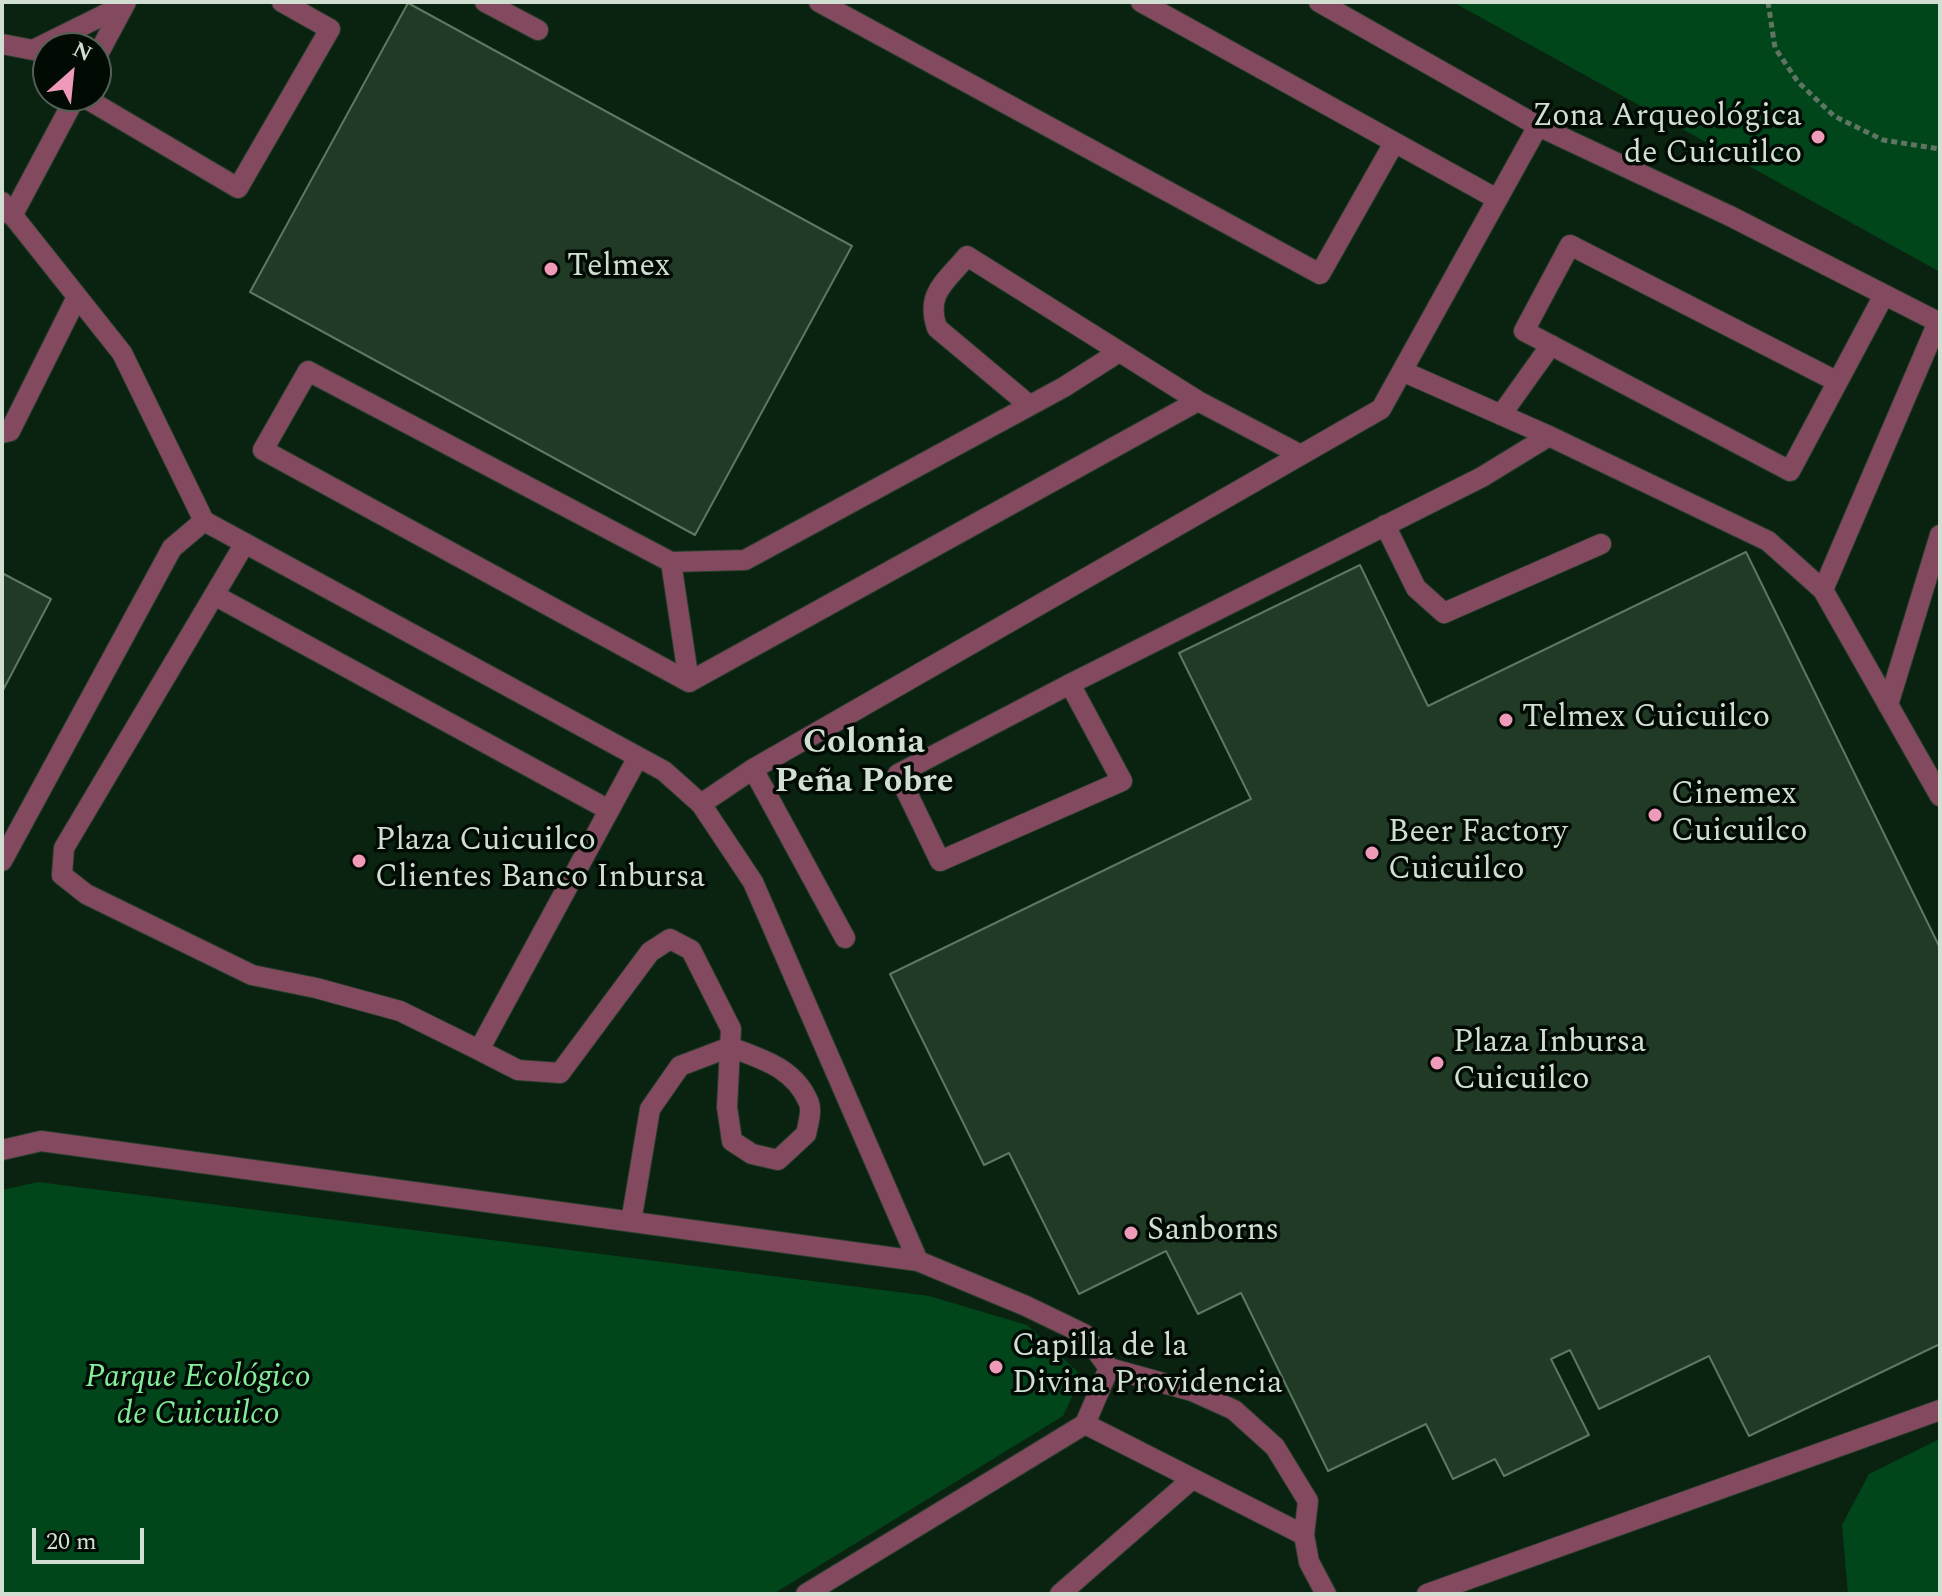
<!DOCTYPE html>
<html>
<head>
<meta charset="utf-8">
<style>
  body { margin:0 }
  #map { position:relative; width:1942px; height:1596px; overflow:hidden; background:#0a2310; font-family:Spectral,serif }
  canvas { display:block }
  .frame { position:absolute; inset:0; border:4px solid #d0dfd2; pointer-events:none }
  .north { position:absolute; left:32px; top:32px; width:80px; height:80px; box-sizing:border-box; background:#020a04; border:2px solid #545f56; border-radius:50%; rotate:27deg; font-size:22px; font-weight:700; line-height:32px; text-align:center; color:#d0dfd2 }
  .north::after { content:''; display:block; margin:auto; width:28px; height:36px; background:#ef9ab8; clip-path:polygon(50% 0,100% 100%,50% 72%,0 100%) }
  .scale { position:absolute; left:32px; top:1528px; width:112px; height:36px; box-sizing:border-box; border:4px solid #d0dfd2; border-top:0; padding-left:10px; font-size:24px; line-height:28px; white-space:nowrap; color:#d0dfd2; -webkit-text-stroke:6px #020a04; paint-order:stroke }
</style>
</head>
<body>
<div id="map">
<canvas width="1942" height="1596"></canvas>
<div class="frame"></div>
<div class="north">N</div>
<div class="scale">20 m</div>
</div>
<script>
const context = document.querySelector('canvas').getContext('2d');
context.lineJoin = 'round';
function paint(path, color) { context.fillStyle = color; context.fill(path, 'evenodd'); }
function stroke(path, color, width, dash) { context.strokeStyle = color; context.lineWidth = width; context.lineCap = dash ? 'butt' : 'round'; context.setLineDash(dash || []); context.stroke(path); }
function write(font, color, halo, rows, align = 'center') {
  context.font = font + ' Spectral,serif'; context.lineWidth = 7; context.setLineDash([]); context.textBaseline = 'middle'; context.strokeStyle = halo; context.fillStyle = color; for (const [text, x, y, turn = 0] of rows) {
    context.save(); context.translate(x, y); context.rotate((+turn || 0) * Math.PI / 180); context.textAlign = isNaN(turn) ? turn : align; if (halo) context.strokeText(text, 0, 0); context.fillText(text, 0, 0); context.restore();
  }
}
paint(new Path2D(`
  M1453,2H1940V272Z
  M38,1182L929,1296L1027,1325L1082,1376L1063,1416L773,1594H2V1190Z
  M1940,1439V1594H1848L1842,1525L1869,1474Z`), '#01461b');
const building = new Path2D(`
  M408,3L852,246L695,535L250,292Z
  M1746,552L1940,948V1344L1749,1436L1709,1356L1599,1409L1570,1350L1551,1359L1589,1435L1504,1476L1495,1459L1453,1479L1426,1424L1328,1471L1241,1293L1198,1314L1166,1251L1079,1294L1009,1153L984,1165L890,974L1251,799L1179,653L1360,565L1428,706Z
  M2,573L51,599L2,692Z`);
paint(building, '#203a25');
stroke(building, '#5c7861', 2);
const minor = new Path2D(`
  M485,2L538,30
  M819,2L1320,274L1394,143
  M1141,2L1497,199
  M1319,2L1538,126L1730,216L1940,323
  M2,44L33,50L124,5
  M96,58L126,2
  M82,96L238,188L330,29L282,2
  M2,202L122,353L204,521L664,771L701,804L753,882L918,1261
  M12,216L76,96
  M1119,352L1064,387L745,560L671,562L308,371L263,450L689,682L1198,401
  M1402,371L1549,436L1768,541L1823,590L1940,796
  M1836,381L1570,245L1524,331L1790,471L1884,295
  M1029,405L937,328C925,293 946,282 967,256L1198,401L1301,455
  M1501,415L1551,345
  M2,433L10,431L77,297
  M1385,525L1416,588L1444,613L1601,544
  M245,543L64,848L62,875L86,894L252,975L316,988L400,1011L479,1050L638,757
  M671,562L689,682
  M1823,590L1938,322
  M214,595L609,810
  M1070,684L1122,781L940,861L898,774L1070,684L1482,477L1549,436
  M1888,705L1940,535
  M753,769L845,938
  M701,804L753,769L1381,409L1538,126
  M2,861L172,548L204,521
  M479,1050L518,1070L560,1073L650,952L670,939L691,950L731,1029L727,1107L732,1141L752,1154L778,1160L806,1134C808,1125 812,1111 809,1103C795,1068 762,1059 730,1047L680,1066L650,1109L631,1222
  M2,1150L41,1141L918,1261L1026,1306L1084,1334L1109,1368L1085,1424L806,1594
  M1109,1368L1192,1391L1234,1410L1275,1447L1308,1501L1304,1535
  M1085,1424L1304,1535L1309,1562L1326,1594
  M1060,1594L1191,1480
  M1427,1594L1940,1410`);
stroke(minor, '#263d2b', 22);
stroke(new Path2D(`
  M1768,2L1775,48L1798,82L1834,116L1883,140L1940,149`), '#5f7463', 5, [6, 4]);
stroke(minor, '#834a5f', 20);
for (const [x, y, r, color] of [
  [1818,137,8,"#ef9ab8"],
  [551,269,8,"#ef9ab8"],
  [1506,720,8,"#ef9ab8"],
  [1655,815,8,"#ef9ab8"],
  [1372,853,8,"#ef9ab8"],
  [359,861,8,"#ef9ab8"],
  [1437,1063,8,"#ef9ab8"],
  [1131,1233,8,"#ef9ab8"],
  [996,1367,8,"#ef9ab8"]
]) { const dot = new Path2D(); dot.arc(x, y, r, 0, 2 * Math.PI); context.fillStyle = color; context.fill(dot); stroke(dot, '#020a04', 3); }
write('32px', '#d0dfd2', '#020a04', [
  ["Zona Arqueológica",1802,119,"right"],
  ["de Cuicuilco",1802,156,"right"],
  ["Telmex",567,269],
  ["Telmex Cuicuilco",1522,720],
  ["Cinemex",1671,797],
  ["Cuicuilco",1671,834],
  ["Beer Factory",1388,835],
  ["Cuicuilco",1388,872],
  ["Plaza Cuicuilco",375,843],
  ["Clientes Banco Inbursa",375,880],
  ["Plaza Inbursa",1453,1045],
  ["Cuicuilco",1453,1082],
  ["Sanborns",1147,1233],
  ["Capilla de la",1012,1349],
  ["Divina Providencia",1012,1386]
], 'left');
write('italic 32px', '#84ee9b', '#020a04', [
  ["Parque Ecológico",198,1380],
  ["de Cuicuilco",198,1417]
]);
write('bold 34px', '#d0dfd2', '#020a04', [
  ["Colonia",864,745],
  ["Peña Pobre",864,784]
]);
</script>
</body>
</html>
